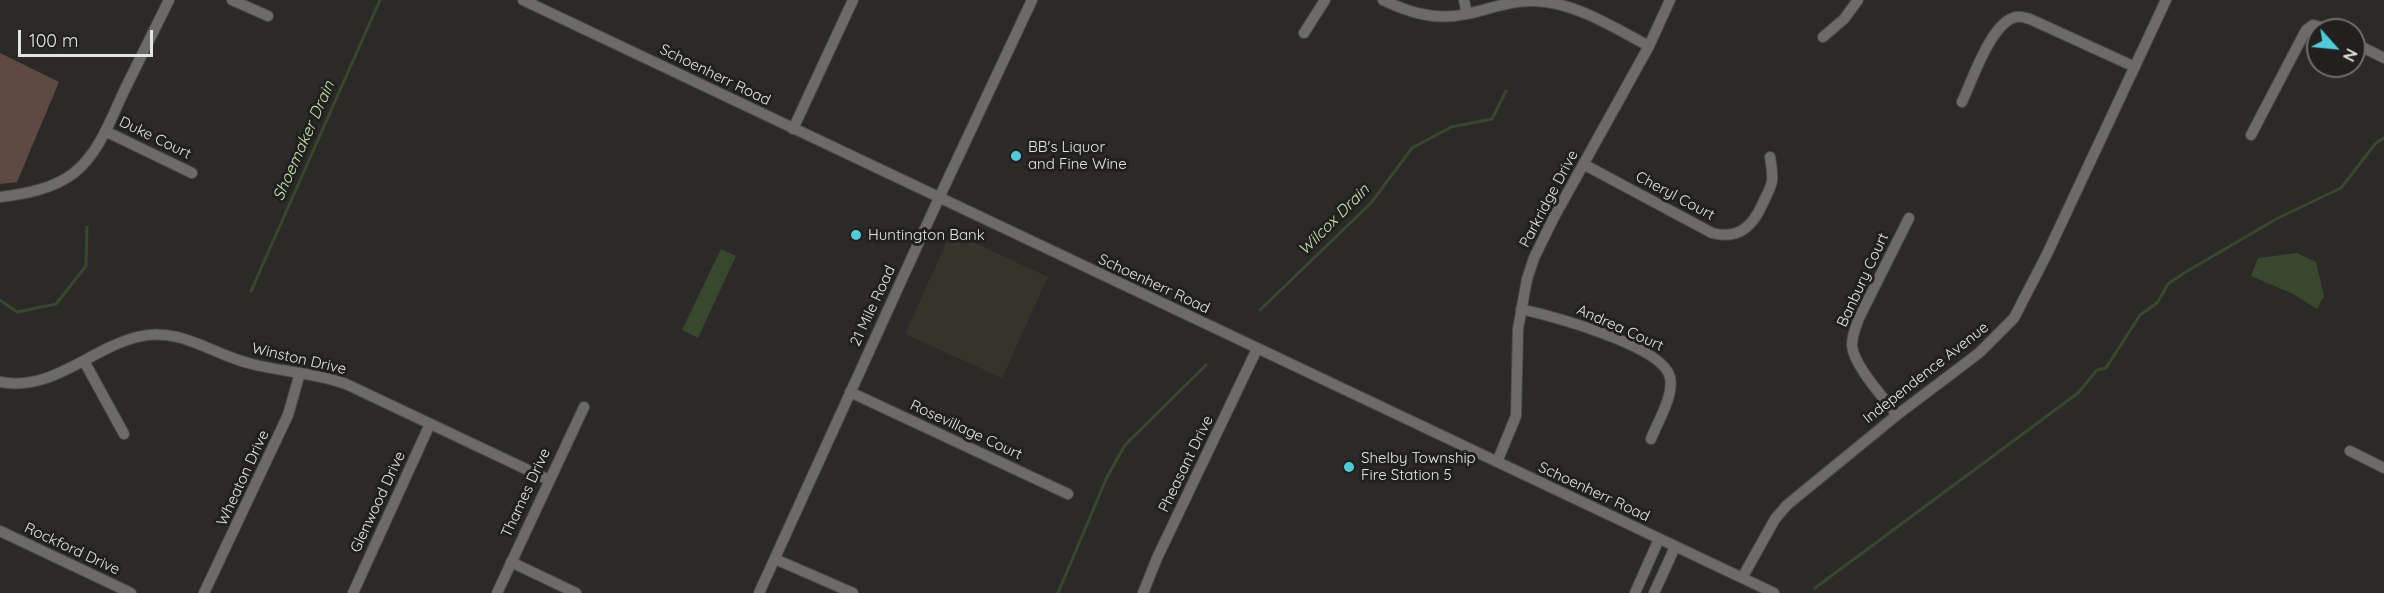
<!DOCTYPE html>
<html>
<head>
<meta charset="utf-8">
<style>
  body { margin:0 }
  #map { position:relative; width:2384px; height:593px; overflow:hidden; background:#2b2a28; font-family:Quicksand,sans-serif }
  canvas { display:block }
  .north { position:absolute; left:2306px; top:18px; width:60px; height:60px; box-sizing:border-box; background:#21201e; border:2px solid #6f6e6c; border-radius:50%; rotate:117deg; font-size:16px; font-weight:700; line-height:24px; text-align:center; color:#e4e4e2 }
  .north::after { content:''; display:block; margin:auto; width:21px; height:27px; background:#52cbd9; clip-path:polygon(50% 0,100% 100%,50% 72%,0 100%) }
  .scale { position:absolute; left:18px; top:30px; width:135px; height:27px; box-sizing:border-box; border:3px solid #e4e4e2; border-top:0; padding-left:8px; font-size:18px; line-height:21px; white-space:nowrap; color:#e4e4e2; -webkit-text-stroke:4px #21201e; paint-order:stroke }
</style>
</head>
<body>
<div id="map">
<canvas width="2384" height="593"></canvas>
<div class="north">N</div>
<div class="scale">100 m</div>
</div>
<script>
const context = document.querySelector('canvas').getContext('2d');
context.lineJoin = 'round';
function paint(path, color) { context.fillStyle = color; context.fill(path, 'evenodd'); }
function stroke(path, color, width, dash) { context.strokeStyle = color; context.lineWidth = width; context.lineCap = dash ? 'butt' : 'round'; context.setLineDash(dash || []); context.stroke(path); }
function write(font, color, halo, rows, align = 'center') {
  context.font = font + ' Quicksand,sans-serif'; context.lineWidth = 6; context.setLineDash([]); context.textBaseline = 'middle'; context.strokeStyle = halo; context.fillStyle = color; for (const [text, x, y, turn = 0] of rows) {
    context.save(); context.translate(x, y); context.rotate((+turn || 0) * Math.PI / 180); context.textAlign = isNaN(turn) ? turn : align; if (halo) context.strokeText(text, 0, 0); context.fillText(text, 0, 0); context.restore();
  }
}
paint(new Path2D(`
  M951,232L1048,277L1002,378L905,334Z`), '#36332b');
paint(new Path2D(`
  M0,53L59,82L17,182L0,184Z`), '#5f4943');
paint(new Path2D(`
  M721,249L736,256L698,338L682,330Z
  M2297,253L2316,262L2324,296L2317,309L2293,294L2251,276L2258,258Z`), '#38482c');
stroke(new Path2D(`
  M251,291L380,0
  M0,300L17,312L56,304L86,266L87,227
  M1260,310L1371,203L1412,148L1451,127L1492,119L1506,91
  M1815,588L2078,393L2097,370L2106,368L2140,315L2157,303L2168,284L2184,273L2278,218L2341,188L2375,144L2384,138
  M1058,593L1107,477L1125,445L1206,365`), '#38482c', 3);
const minor = new Path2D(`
  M232,0L268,16
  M523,0L1774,593
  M1383,0C1410,13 1437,21 1467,14C1490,9 1511,0 1535,1C1575,2 1614,28 1649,46
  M1464,0L1467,14
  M1304,33L1325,0
  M1823,37L1844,19L1858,0
  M2354,43L2384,58
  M1962,102C1972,81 1991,22 2016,17C2021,16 2026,18 2030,19L2135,67
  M793,129L853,0
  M105,131L192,173
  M2251,135L2306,30L2313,25L2330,30
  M1585,165L1712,233C1739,240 1753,226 1763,203C1766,196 1771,188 1772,181C1773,173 1771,164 1770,157
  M0,197C25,194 53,189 74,173C99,153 111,119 124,91C139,61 154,30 169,0
  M1521,309C1551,316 1662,345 1670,377C1674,396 1658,421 1651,439
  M84,361L124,434
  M0,382C52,392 90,349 137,337C181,326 212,355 252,364C283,372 316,373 346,384L549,480
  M850,392L1068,494
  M1897,415C1884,398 1853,365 1852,345C1852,335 1856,326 1859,318L1909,218
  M2350,451L2384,468
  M1497,462L1516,416L1518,329L1527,279L1534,258L1553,219L1649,46L1670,0
  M0,531L131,593
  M775,559L853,593
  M511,562L576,593
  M1742,578L1775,519L1787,505L1897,415L1979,353L2014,318L2047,254L2166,0
  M204,593L288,415L300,373
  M353,593L430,424
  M497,593L584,407
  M759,593L939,198L1032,0
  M1143,593L1157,558L1257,349
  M1635,593L1659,539
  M1654,593L1675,547`);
stroke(minor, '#494947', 12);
stroke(minor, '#6c6b69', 10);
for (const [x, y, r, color] of [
  [1016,156,6,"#52cbd9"],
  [856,235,6,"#52cbd9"],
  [1349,467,6,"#52cbd9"]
]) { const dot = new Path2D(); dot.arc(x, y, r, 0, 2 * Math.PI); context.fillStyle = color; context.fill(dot); stroke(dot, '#21201e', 2); }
write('15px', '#e4e4e2', '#21201e', [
  ["Schoenherr Road",715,75,26],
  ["Duke Court",155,138,26],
  ["Cheryl Court",1675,196,28],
  ["Parkridge Drive",1549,199,-62],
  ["Banbury Court",1863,280,-65],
  ["Schoenherr Road",1154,284,25],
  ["21 Mile Road",873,306,-65],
  ["Andrea Court",1620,328,24],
  ["Winston Drive",299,359,13],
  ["Independence Avenue",1926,373,-38],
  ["Rosevillage Court",966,430,25],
  ["Pheasant Drive",1186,464,-64],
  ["Wheaton Drive",243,478,-65],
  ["Schoenherr Road",1594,492,25],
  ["Thames Drive",526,493,-65],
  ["Glenwood Drive",378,502,-65],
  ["Rockford Drive",72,549,25]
]);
write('15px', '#e4e4e2', '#21201e', [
  ["BB's Liquor",1028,147],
  ["and Fine Wine",1028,164],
  ["Huntington Bank",868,235],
  ["Shelby Township",1361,458],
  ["Fire Station 5",1361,475]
], 'left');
write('italic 16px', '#c4e4ae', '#21201e', [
  ["Shoemaker Drain",304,141,-66],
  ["Wilcox Drain",1334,220,-45]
]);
</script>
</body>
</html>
